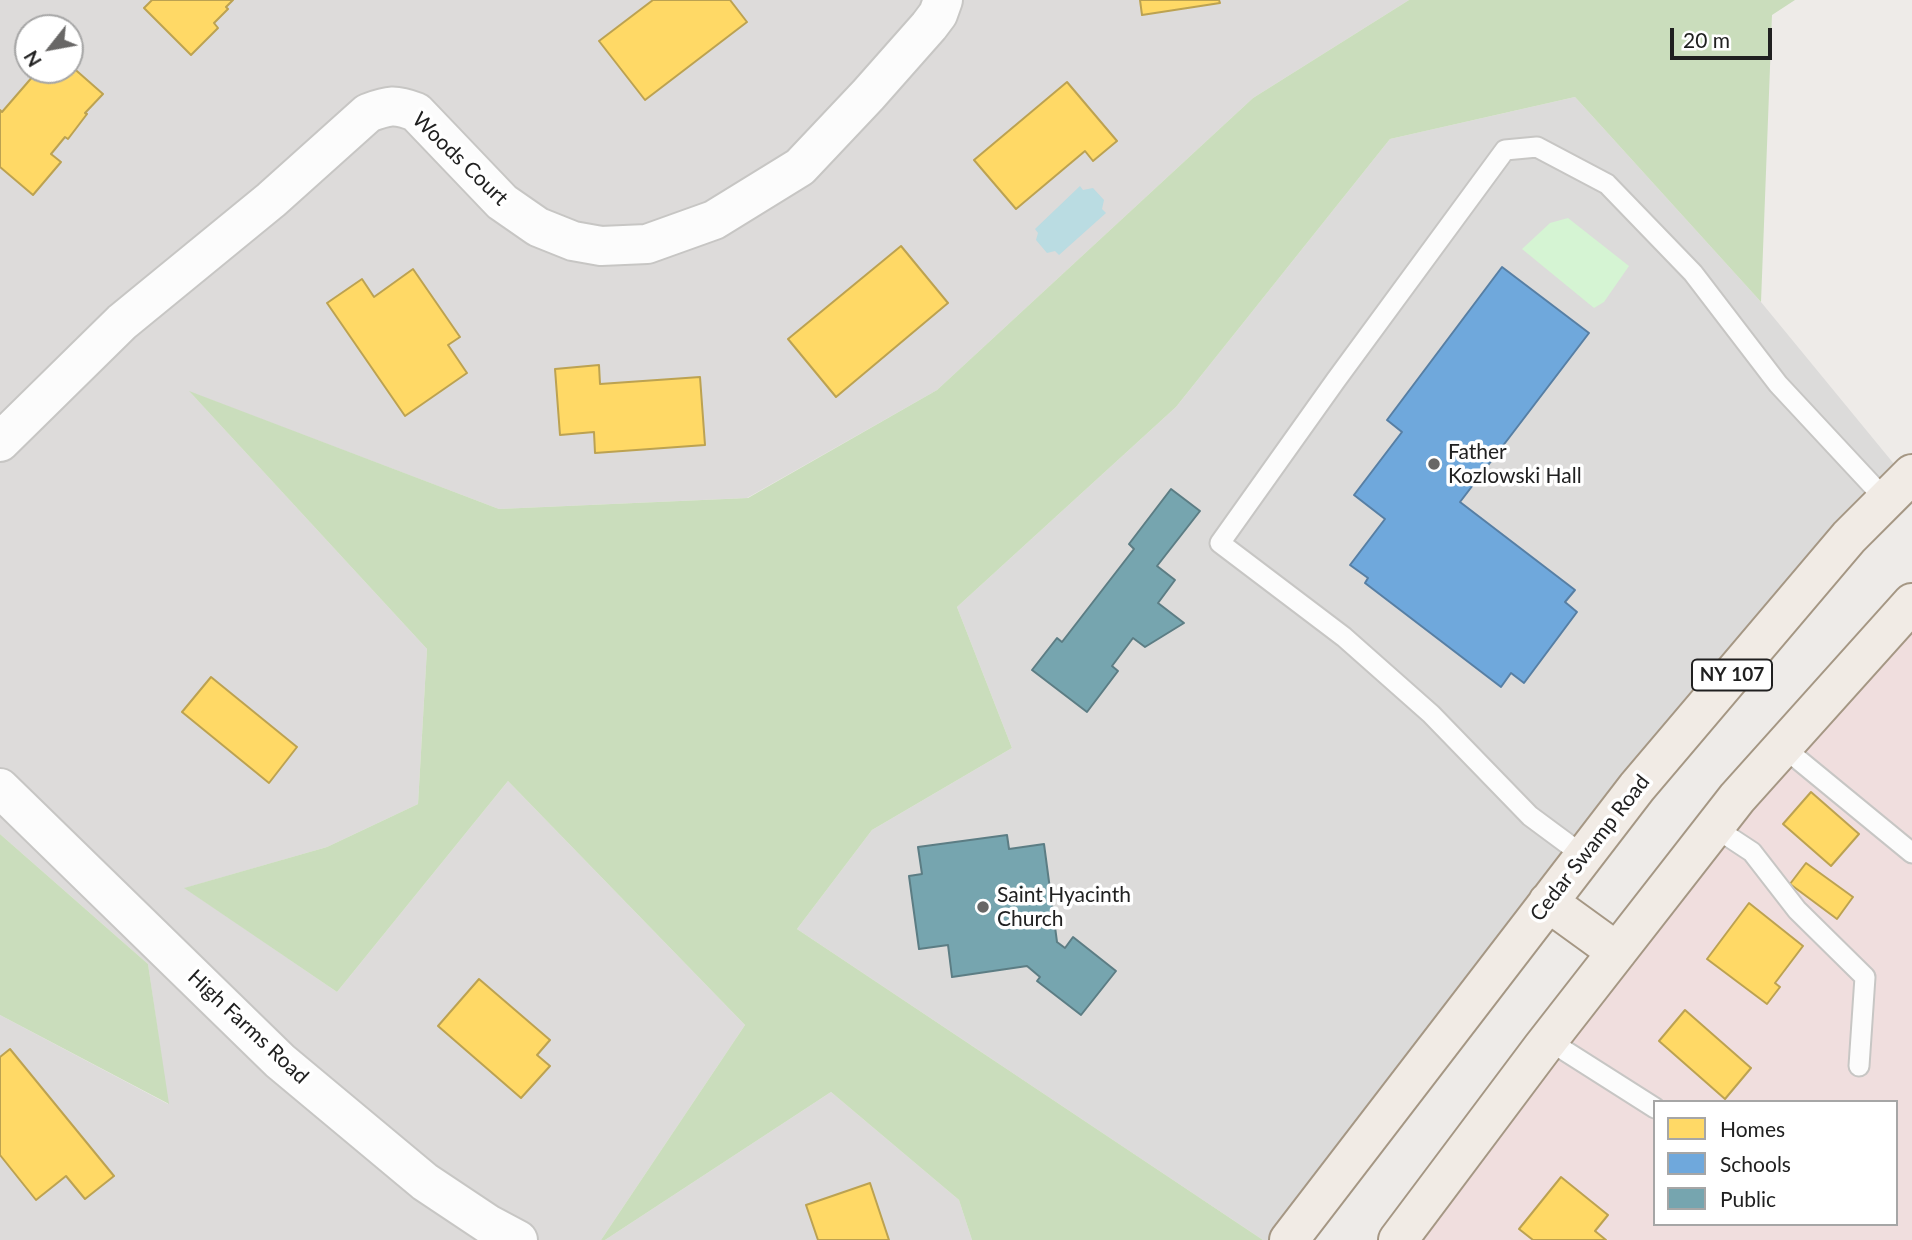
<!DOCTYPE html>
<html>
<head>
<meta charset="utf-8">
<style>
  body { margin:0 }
  #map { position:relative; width:1912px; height:1240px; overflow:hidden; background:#eeebe8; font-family:Lato,sans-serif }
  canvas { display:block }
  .legend { position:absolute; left:1653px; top:1100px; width:245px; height:126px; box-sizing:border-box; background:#fff; border:2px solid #a6a6a6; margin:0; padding:9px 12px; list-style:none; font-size:21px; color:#202020 }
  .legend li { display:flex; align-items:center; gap:14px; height:35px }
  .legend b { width:35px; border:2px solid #a6a6a6 }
  .north { position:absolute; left:14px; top:14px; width:70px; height:70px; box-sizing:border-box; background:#fff; border:2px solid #a6a6a6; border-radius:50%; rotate:239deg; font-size:19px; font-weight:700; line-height:28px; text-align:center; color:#202020 }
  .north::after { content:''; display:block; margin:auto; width:24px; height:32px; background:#686766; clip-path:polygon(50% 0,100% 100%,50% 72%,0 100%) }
  .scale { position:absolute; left:1670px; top:28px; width:102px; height:32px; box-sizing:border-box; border:4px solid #202020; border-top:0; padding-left:9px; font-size:21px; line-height:24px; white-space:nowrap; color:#202020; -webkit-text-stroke:5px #fff; paint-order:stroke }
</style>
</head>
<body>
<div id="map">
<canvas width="1912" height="1240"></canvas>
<ul class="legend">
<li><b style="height:19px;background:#ffd966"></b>Homes</li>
<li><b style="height:19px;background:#6fa8dc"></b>Schools</li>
<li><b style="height:19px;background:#76a5af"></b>Public</li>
</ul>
<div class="north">N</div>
<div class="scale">20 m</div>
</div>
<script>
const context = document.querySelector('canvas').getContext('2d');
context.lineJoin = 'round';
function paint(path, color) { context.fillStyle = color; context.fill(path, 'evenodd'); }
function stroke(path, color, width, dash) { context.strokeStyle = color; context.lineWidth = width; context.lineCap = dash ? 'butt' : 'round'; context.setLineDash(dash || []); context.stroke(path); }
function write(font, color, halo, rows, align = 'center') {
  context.font = font + ' Lato,sans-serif'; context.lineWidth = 7; context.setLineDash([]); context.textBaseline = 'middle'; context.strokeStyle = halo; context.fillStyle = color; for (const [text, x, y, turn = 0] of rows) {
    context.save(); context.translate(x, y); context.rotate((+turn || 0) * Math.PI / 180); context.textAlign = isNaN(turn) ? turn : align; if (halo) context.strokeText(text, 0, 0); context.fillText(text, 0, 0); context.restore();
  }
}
paint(new Path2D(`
  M0,0H1409L1253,98L937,390L747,498L499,509L190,392L427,649L418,804L327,847L185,888L337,992L508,781L745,1025L601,1240H0V1015L168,1104L148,964L0,834ZM28,28H70V70H28Z
  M831,1092L959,1200L972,1240H605Z`), '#dddbda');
paint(new Path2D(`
  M1912,589V1240H1388ZM1655,1102H1896V1224H1655Z`), '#f0dede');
paint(new Path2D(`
  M1575,97L1761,302L1908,481L1281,1240H1263L797,929L872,830L1012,748L957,607L1176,407L1390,139Z`), '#dcdbda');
paint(new Path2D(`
  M1409,0H1795L1772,15L1761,302L1575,97L1390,139L1176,407L957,607L1012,748L872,830L797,929L1263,1240H972L959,1200L831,1092L605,1240H601L745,1025L508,781L337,992L184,888L327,847L418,804L427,649L189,391L499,509L748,498L937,390L1253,98Z
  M0,834L148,964L169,1104L0,1015Z`), '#caddbc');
paint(new Path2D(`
  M1568,218L1629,266L1604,302L1594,308L1522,249L1550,223Z`), '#d5f4d3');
paint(new Path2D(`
  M1080,186L1083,190L1093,188L1104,200L1102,209L1106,213L1059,255L1055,251L1047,253L1036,240L1038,233L1035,229Z`), '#badce2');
const homes = new Path2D(`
  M152,0H233L226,7L228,9L214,23L218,28L191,55L144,8Z
  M653,0H730L747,22L645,100L599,41Z
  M1140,0H1219L1220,3L1142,15Z
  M70,65L103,94L85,113L87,114L68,139L65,137L51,154L61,162L33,195L0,167V110L2,112L34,75L32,74L36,70H70Z
  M1067,82L1117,141L1093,161L1085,151L1016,209L974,160Z
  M901,246L948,303L836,397L788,339Z
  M413,269L460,337L448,345L467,373L405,416L327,303L362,279L374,297Z
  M599,365L600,384L700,377L705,445L595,453L594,432L560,435L555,369Z
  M211,677L297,747L269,783L182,712Z
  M1811,792L1859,834L1831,866L1783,824Z
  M1806,863L1853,897L1837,919L1790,884Z
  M1749,903L1803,946L1775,983L1780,987L1767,1004L1707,959Z
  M479,979L550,1040L537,1055L550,1066L521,1098L438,1026Z
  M1685,1010L1751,1068L1725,1099L1659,1041Z
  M10,1049L114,1176L85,1199L66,1176L36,1200L0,1155V1057Z
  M1561,1177L1608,1215L1595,1231L1606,1240H1533L1519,1229Z
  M870,1183L889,1240H818L806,1205Z`);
paint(homes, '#ffd966');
stroke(homes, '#bca251', 2);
const schools = new Path2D(`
  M1502,267L1589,333L1460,502L1575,590L1565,602L1577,612L1524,683L1511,673L1501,687L1365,583L1368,578L1350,565L1385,519L1354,495L1402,432L1387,420Z`);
paint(schools, '#6fa8dc');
stroke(schools, '#577fa4', 2);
const public = new Path2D(`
  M1171,489L1200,511L1157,566L1175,580L1158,603L1184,623L1145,647L1133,638L1112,666L1118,671L1087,712L1032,670L1057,638L1062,642L1134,549L1129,544Z
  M1007,835L1009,849L1044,844L1057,942L1065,948L1073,937L1116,971L1081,1015L1037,981L1040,977L1027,966L952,977L948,945L919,949L909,876L922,874L918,847Z`);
paint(public, '#76a5af');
stroke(public, '#5c7d84', 2);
const service = new Path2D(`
  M1783,747L1912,853
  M1714,827L1752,852L1797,910L1865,977L1859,1066
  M1584,856L1530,816L1431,714L1344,637L1220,543L1336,380L1505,150L1537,147L1607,184L1693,273L1778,384L1886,500
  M1548,1040L1655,1108`);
const minor = new Path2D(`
  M0,442L122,322L271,200L368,113C389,105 395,104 416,112L502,202L538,227L573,241L601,246L647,244L714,220L800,167L868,95L929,26L938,14L943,0
  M0,788L280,1061L425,1182L488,1224L518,1240`);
const primary = new Path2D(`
  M1548,902L1617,952
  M1289,1240L1637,787L1849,537L1912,474
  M1398,1240L1542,1048L1737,798L1912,603`);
stroke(service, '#c7c6c4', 23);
stroke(minor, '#c7c6c4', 42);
stroke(primary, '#a59784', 42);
stroke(service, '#fcfcfc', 19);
stroke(minor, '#fcfcfc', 38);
stroke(primary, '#f1ebe5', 38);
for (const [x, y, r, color] of [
  [1434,464,7,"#686766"],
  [983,907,7,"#686766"]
]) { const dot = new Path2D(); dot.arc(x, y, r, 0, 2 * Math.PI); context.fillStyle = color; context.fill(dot); stroke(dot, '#fff', 2.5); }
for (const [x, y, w] of [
  [1732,675,80]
]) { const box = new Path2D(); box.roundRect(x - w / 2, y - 15.5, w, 31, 5); context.fillStyle = '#fff'; context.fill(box); stroke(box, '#202020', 2); }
write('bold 19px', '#202020', null, [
  ["NY 107",1732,675]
]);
write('21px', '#202020', '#fff', [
  ["Woods Court",460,159,44],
  ["Cedar Swamp Road",1590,848,-52],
  ["High Farms Road",248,1027,43]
]);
write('21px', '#202020', '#fff', [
  ["Father",1448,452],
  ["Kozlowski Hall",1448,476],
  ["Saint Hyacinth",997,895],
  ["Church",997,919]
], 'left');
</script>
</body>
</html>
